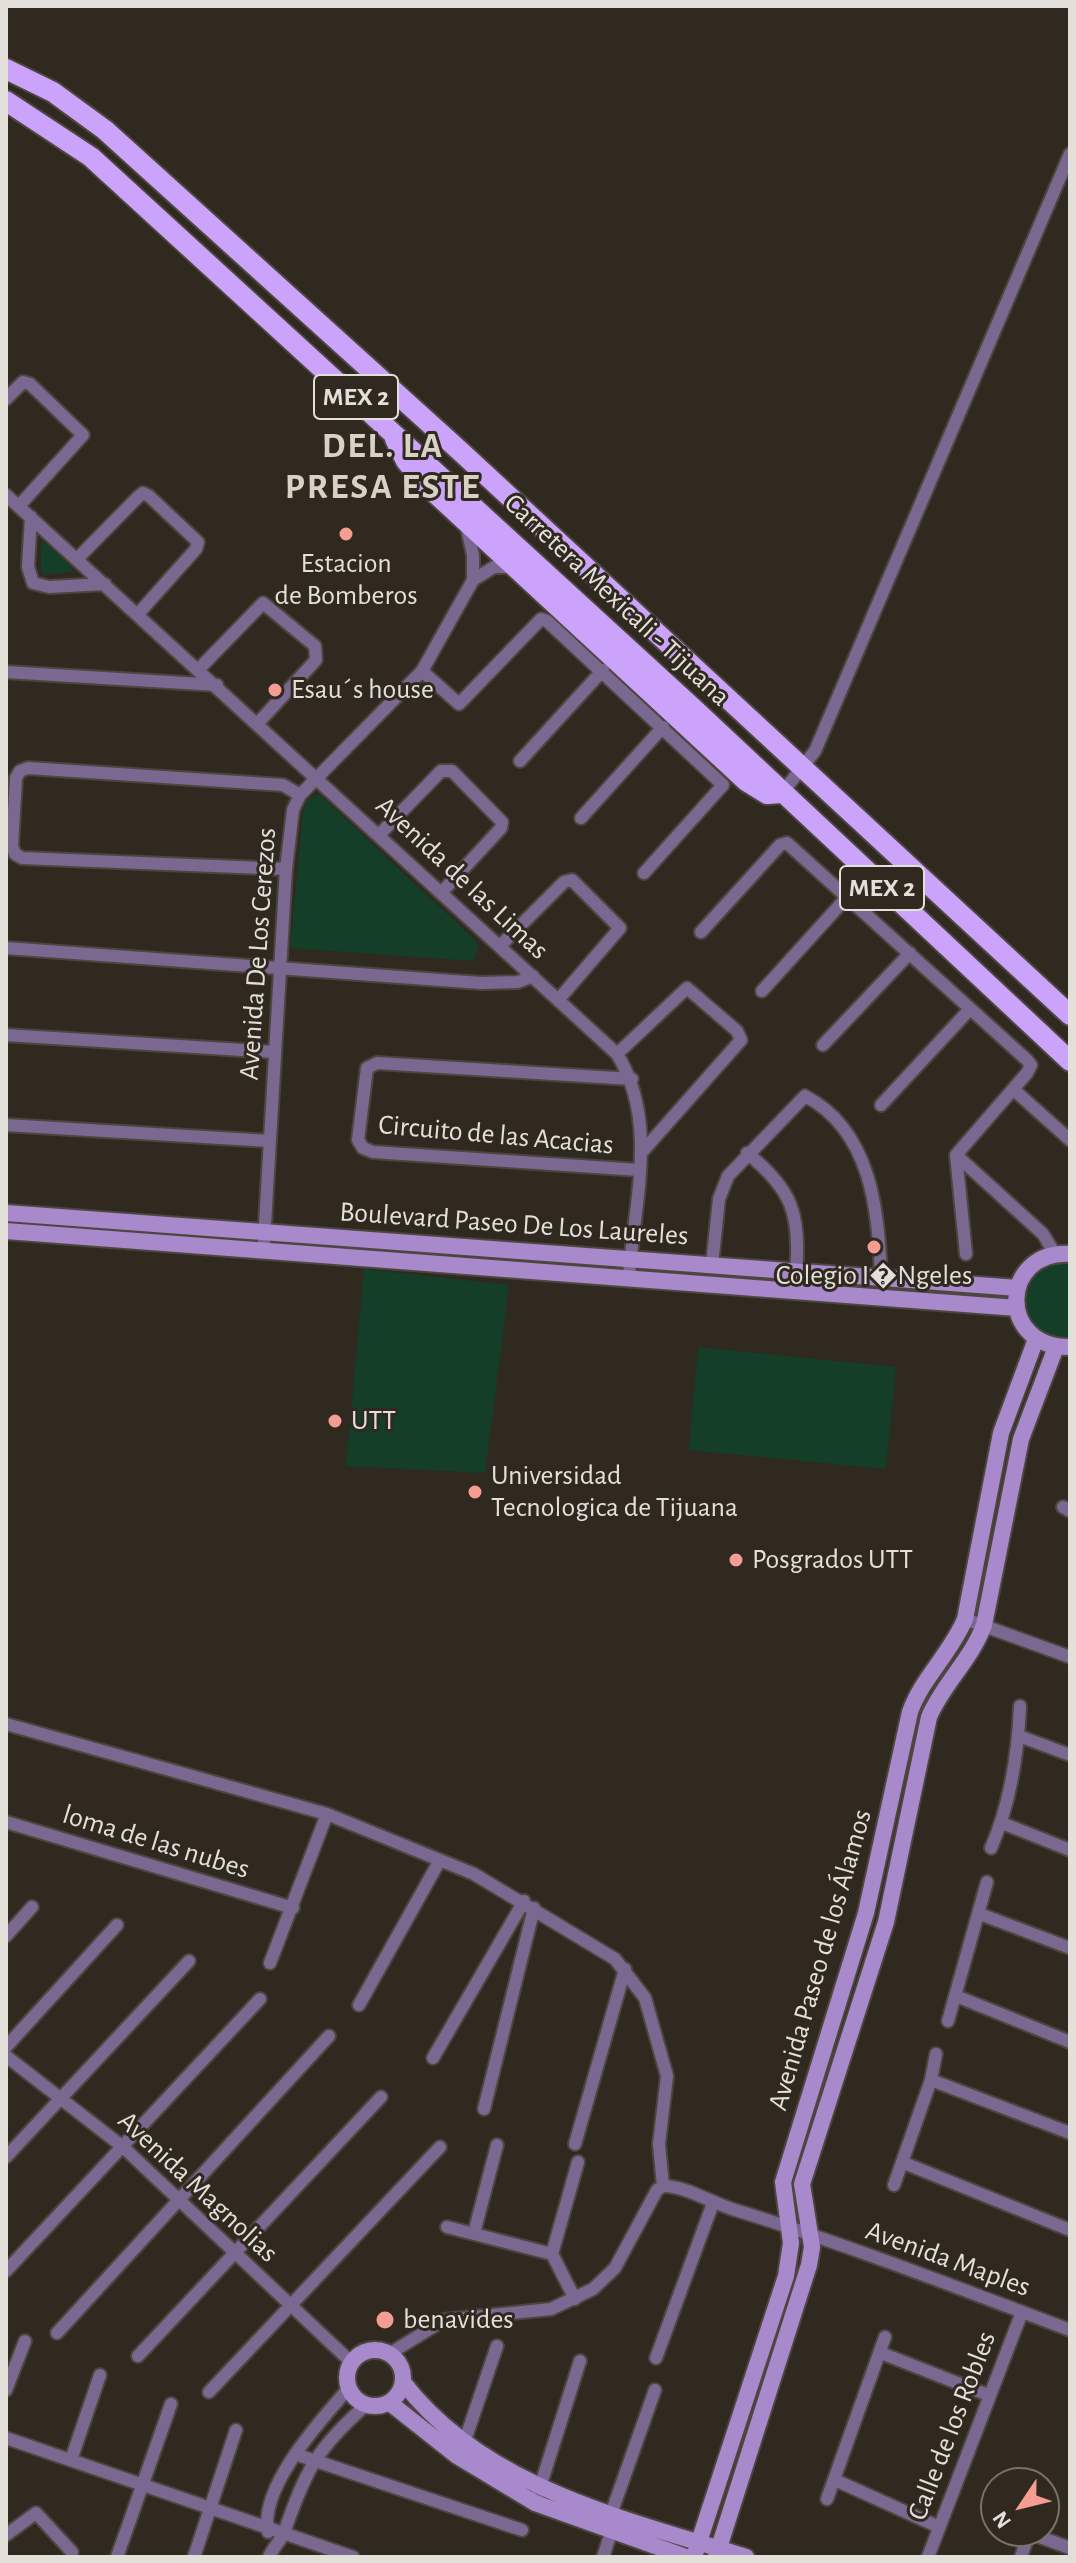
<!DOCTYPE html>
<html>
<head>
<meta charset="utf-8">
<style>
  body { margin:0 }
  #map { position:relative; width:1076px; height:2563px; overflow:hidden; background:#2f2920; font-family:"Alegreya Sans",sans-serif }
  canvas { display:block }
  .frame { position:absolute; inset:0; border:8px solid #e3e0d9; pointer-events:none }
  .north { position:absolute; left:980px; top:2467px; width:80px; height:80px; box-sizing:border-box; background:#2f2920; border:2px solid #77726a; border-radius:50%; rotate:235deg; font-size:22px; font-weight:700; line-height:32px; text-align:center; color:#e3e0d9 }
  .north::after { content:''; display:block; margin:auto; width:28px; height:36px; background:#f59c93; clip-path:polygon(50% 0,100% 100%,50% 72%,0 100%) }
</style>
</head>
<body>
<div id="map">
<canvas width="1076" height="2563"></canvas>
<div class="frame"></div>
<div class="north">N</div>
</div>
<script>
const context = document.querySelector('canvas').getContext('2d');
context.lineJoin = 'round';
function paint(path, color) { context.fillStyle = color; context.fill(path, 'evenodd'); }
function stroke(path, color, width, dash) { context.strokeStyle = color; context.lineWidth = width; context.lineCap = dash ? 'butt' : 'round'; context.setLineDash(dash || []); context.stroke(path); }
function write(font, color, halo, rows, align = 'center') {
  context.font = font + ' "Alegreya Sans",sans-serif'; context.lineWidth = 6; context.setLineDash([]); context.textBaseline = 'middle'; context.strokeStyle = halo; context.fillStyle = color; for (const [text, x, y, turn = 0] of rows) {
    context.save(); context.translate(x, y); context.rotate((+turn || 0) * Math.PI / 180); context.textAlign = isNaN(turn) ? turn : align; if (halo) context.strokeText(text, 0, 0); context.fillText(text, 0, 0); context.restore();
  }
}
paint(new Path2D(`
  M45,542L72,567V572L44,575L41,571V543Z
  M319,794L476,941L479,946L473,961L290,948L303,812L307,800Z
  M1070,1264V1339C1006,1339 1016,1254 1070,1264Z
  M364,1269L509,1285L485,1473L346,1466Z
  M698,1347L896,1367L886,1469L689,1450Z`), '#143e27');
const street = new Path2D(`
  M6,399L23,382L30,384L83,435L19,506
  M6,495L617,1054C659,1122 634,1202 629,1277
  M31,517L28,567L33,583L49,587L105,584
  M466,524L473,555V580
  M77,559L138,497L143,493L149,496L198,542L196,549L138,614
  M199,669L263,603L315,646L316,660L258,723
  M422,671L459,704L541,619L547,621L723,785L644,873
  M6,672L217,685
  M520,761L603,670
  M782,793L815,751L1070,154
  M581,818L663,727
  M380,834L441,771H452L502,822L501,828L442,892
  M286,869L22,858L15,854L12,846L16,778L20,771L28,768L283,785L300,795
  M701,932L780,845L787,843L1027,1060L1031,1065L1027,1073L956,1155L966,1254
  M500,946L564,882L572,880L620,928L559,999
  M6,948L481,983L518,982L533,976
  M762,991L848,896
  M6,1035L274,1052
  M823,1045L910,953
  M617,1054L687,988L737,1031L741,1040L642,1152
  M632,1079L377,1063L367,1068L358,1140L363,1148L373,1152L639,1170
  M1013,1089L1070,1140
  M881,1105L970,1009
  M6,1125L270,1141
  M747,1153C792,1189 801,1215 796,1271
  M956,1155L1043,1234L1055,1254
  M264,1241L286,869L293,810L300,795L422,671L473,580L494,567H516
  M712,1265L719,1199L728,1176L805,1096C871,1130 879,1212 881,1278
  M1063,1507L1070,1511
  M965,1619L1070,1657
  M6,1724L327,1814L474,1874L615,1959L645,1998L667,2076L659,2144L663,2186
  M1019,1736L1070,1755
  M6,1822L293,1908
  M1002,1823L1070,1850
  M991,1848C1010,1804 1018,1753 1020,1706
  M980,1914L1070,1948
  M6,1936L32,1907
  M270,1963L327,1814
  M956,1996L1070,2042
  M359,2005L440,1860
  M948,2021L987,1882
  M6,2047L117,1925
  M6,2056L123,2147L351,2362
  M433,2058L524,1901
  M931,2080L1070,2133
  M484,2109L534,1908
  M575,2144L625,1969
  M6,2157L189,1961
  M904,2163L1070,2230
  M894,2185L931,2080L936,2054
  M663,2186C685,2186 710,2202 732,2209C846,2244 958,2288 1070,2330
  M447,2227L552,2254L575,2299
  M474,2233L497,2145
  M552,2254L578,2162
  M6,2271L260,1999
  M57,2333L329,2036
  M881,2353L988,2395
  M389,2354L444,2320L551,2309L593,2289L615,2268L657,2190L663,2186
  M138,2356L381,2097
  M656,2358L713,2203
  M6,2390L25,2341
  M209,2392L440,2147
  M6,2438L353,2557
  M462,2449L497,2346
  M295,2454L522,2530
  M71,2460L100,2375
  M835,2480L939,2527
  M827,2499L885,2337
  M535,2503L580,2361
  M268,2532C259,2487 321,2420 348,2389
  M6,2535L36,2513L72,2552
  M117,2557L171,2404
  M194,2557L236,2430
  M269,2557C273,2547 282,2540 285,2530C306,2470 317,2448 366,2405
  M603,2557L611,2533V2514L655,2390
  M928,2557L1022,2312
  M1021,2557L1029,2533L1070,2548`);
const secondary = new Path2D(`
  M6,1213L1018,1288
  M6,1231L1017,1308
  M1070,1254C1000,1250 997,1348 1070,1347
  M347 2378a28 28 0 1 1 56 0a28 28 0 1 1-56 0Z
  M403,2382C484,2488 626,2519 746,2557
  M390,2403L457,2456L535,2503L686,2557
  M694,2557L786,2276L791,2243L783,2182L866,1913L910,1712C922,1678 951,1653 965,1619L1001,1433L1036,1339
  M716,2557L809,2265L812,2247L802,2184L886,1922L929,1717C943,1684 971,1660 984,1625L1021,1439L1056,1347`);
const primary = new Path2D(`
  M6,69L53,92L105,130L460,451L1070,1015
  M6,101L91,157L694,709L1070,1061
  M395,439L406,461L424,483L746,781L767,794L782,793`);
stroke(street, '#4c463e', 16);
stroke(secondary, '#4c463e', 20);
stroke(primary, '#4c463e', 24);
stroke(street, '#7a6891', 12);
stroke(secondary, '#a889cc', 16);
stroke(primary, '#cba3fa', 20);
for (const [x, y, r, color] of [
  [346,534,8,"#f59c93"],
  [275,690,8,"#f59c93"],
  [874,1247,8,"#f59c93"],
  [335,1421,8,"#f59c93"],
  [475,1492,8,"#f59c93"],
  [736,1560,8,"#f59c93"],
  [385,2320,10,"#f59c93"]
]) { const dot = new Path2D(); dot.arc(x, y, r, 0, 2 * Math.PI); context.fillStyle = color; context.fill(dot); stroke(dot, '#2f2920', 3); }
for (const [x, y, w] of [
  [356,397,84],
  [882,888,84]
]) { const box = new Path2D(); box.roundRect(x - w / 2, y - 22, w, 44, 6); context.fillStyle = '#2f2920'; context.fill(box); stroke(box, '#e3e0d9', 2); }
write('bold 26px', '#e3e0d9', null, [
  ["MEX 2",356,397],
  ["MEX 2",882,888]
]);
write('28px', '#e3e0d9', '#2f2920', [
  ["Estacion",346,564,"center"],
  ["de Bomberos",346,596,"center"],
  ["Esau´s house",291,690],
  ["Colegio I�Ngeles",874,1276,"center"],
  ["UTT",351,1421],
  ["Universidad",491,1476],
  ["Tecnologica de Tijuana",491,1508],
  ["Posgrados UTT",752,1560],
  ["benavides",403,2320]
], 'left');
write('28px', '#e3e0d9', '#2f2920', [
  ["Carretera Mexicali - Tijuana",617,600,43],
  ["Avenida de las Limas",462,878,43],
  ["Avenida De Los Cerezos",258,954,-86],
  ["Circuito de las Acacias",496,1135,5],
  ["Boulevard Paseo De Los Laureles",514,1224,4],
  ["loma de las nubes",156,1842,17],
  ["Avenida Paseo de los Álamos",820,1960,-74],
  ["Avenida Magnolias",198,2187,43],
  ["Avenida Maples",948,2259,20],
  ["Calle de los Robles",952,2426,-69]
]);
context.letterSpacing = '2px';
write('bold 36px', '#d8d1c4', '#2f2920', [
  ["DEL. LA",383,446],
  ["PRESA ESTE",383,487]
]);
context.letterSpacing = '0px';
</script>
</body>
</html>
